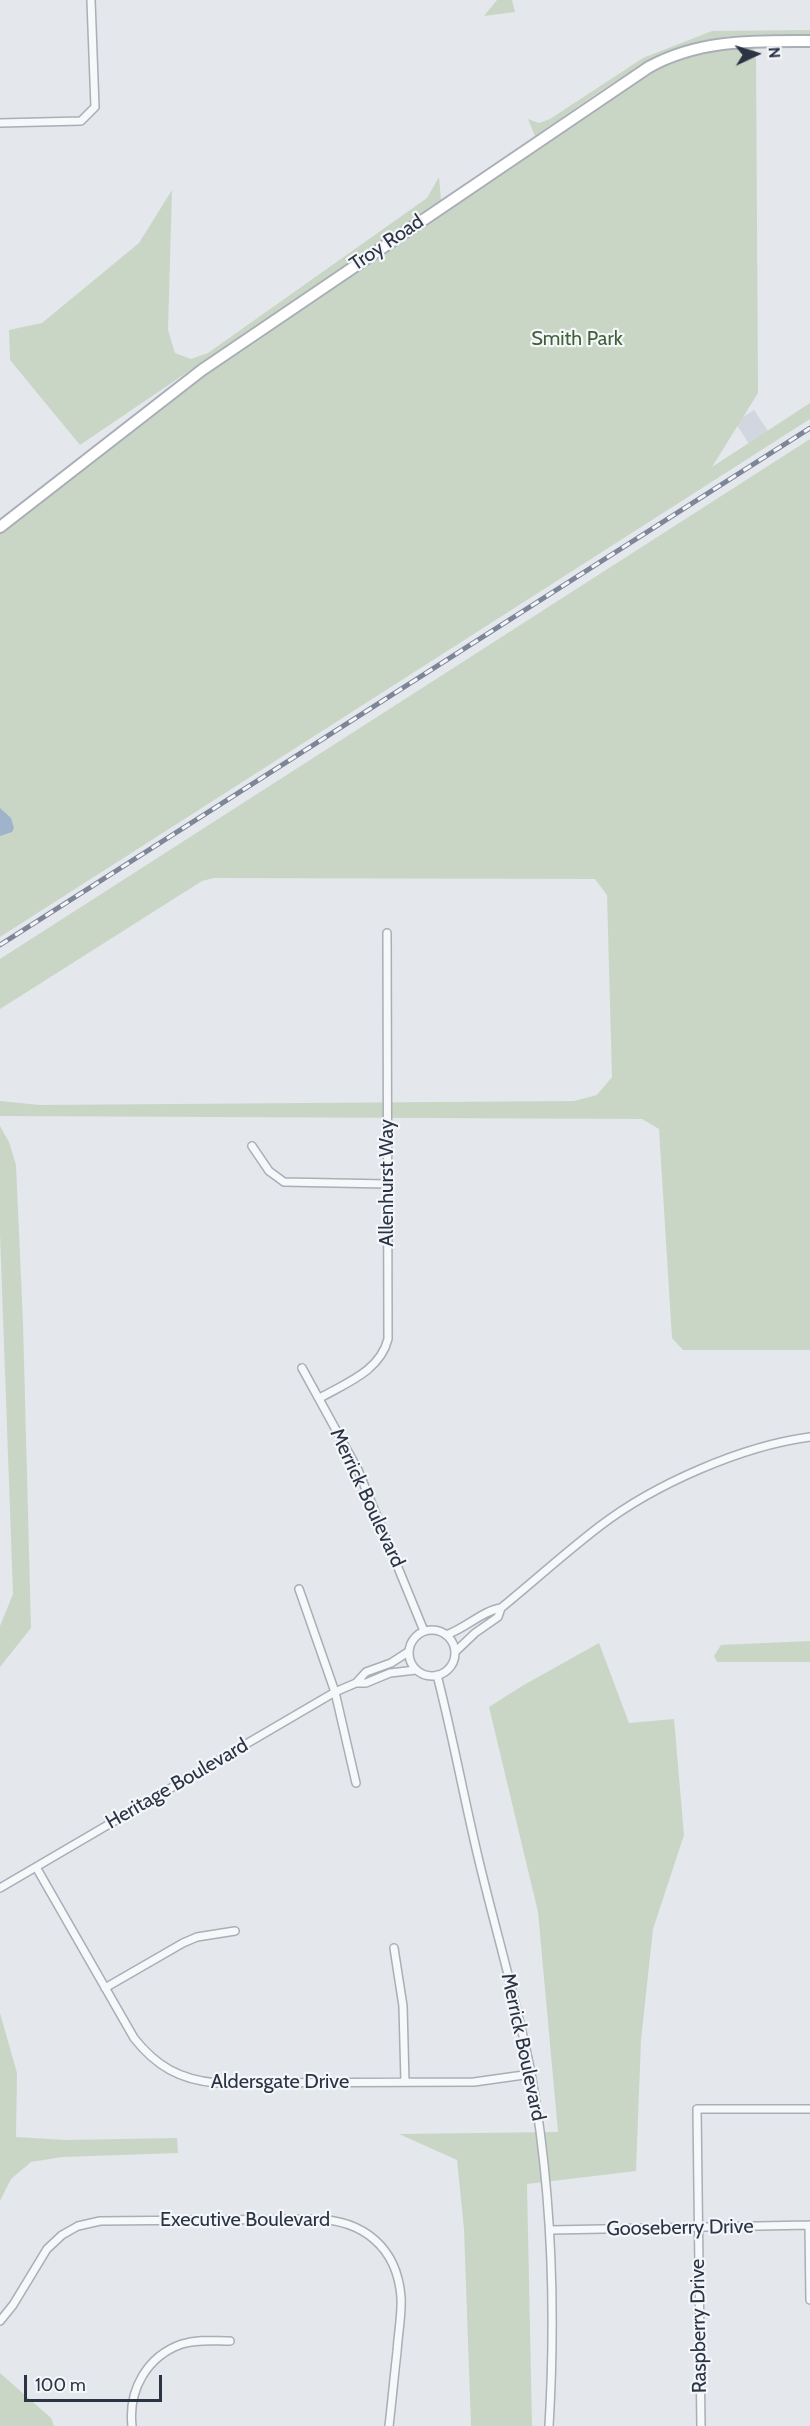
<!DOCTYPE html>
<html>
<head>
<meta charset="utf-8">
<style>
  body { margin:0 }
  #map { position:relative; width:810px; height:2426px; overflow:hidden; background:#e4e7ec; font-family:Cabin,sans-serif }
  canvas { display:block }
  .north { position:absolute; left:726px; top:24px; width:60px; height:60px; -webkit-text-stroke:4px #f4f6f9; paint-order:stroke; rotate:86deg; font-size:16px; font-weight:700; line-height:24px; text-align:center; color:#2b3445 }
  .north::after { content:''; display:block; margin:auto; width:21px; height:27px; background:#2b3445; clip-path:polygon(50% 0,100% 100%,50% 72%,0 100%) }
  .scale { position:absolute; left:24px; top:2375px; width:138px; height:27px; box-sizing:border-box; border:3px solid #2b3445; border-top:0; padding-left:8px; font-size:18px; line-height:21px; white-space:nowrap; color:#2b3445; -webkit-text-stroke:4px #f4f6f9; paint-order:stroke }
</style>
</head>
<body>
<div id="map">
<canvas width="810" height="2426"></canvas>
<div class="north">N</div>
<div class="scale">100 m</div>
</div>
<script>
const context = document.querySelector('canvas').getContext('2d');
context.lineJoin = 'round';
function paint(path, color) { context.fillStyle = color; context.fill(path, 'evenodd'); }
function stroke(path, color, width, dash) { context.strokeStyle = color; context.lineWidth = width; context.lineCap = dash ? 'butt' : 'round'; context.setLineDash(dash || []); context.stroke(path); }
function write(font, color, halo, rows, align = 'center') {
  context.font = font + ' Cabin,sans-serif'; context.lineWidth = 4.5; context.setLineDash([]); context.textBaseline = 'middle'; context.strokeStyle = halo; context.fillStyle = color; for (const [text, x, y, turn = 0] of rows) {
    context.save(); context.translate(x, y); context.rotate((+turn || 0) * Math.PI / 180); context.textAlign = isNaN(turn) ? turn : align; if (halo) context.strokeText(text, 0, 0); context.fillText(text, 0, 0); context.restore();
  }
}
paint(new Path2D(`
  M754,410L768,431L749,444L735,422Z`), '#d2d6de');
paint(new Path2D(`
  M497,0H512L515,12L484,16Z
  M810,30V35C782,35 751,33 723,37C652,47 594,97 535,136L528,119L539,123L550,119L643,58L712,31Z
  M752,46L756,53L758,393L712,467L810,403V419L0,937V532L160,406L647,73L701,53Z
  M439,177L441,200L80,445L10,360L9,330L42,323L139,243L172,190L168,330L175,353L191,359L208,353L427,198Z
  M810,439V1350H683L672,1338L659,1129L642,1119L0,1116V1101L40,1105L574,1101L597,1095L612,1077L607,895L595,879L214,878L202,881L0,1009V959Z
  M0,1126L9,1142L16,1165L23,1323L31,1628L0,1667V1626L13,1594L0,1233Z
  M810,1641V1662H717L714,1656L721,1645Z
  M599,1643L629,1723L674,1719L684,1835L653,1929L641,2040L636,2171L527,2184L532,2426H471L464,2229L457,2160L399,2134L558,2132L538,1912L489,1707L522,1686Z
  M0,2013L17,2073L16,2137L66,2140L177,2138L178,2153L62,2157L31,2162L11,2179L0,2201Z
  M0,2373L51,2418L54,2426H0Z`), '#c9d6c5');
paint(new Path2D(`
  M0,808L11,818L14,828L12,832L0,836Z`), '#9fb4cc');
const street = new Path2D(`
  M0,123L81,121L95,107L91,0
  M252,1146L269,1171L284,1182L387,1184
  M302,1368L358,1470L424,1631
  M320,1398C346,1383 380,1371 388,1339L387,933
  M299,1589L335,1692L356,1783
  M501,1608C534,1581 566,1552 600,1526C655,1484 742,1446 810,1437
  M409 1653a23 23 0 1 1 46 0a23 23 0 1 1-46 0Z
  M446,1635C466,1628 482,1611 501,1608L498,1617L475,1633L455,1652
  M437,1675C453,1737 464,1799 479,1861C496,1932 517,2002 531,2073C552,2190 556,2308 549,2426
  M356,1683H366L390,1673L416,1670
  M36,1867L134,2038C156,2066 180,2080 217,2083L474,2082L531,2074
  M0,1888L335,1692L356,1683L366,1672L391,1663L408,1652
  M394,1948L403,2006L405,2082
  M105,1988L183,1943L197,1937L235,1931
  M809,2225L810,2300
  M551,2230L810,2225
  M0,2321L13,2305L47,2249L62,2235L78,2226L100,2221L315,2219C363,2220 397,2247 401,2297C402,2315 398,2334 397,2352C394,2377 392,2401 389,2426
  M132,2426C128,2390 147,2356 182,2344C198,2339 214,2341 230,2341
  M701,2426L697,2109H810`);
const secondary = new Path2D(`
  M0,527L202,370L649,67C700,39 754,41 810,41`);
stroke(street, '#a9aeb7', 10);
stroke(secondary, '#a9aeb7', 14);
stroke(street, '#f7f8fa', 7);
stroke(secondary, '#fff', 10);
const rail = new Path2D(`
  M0,945L810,428`);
stroke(rail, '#7d8696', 5);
stroke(rail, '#f4f6f9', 3, [9]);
write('20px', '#2b3445', '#f4f6f9', [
  ["Troy Road",387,243,-34],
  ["Allenhurst Way",387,1183,-90],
  ["Merrick Boulevard",367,1498,65],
  ["Heritage Boulevard",177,1784,-30],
  ["Merrick Boulevard",523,2047,78],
  ["Aldersgate Drive",280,2082],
  ["Executive Boulevard",245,2220],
  ["Gooseberry Drive",680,2228,-1],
  ["Raspberry Drive",699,2326,-91]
]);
write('20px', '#3f6138', '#f4f6f9', [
  ["Smith Park",577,339]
]);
</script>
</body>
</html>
